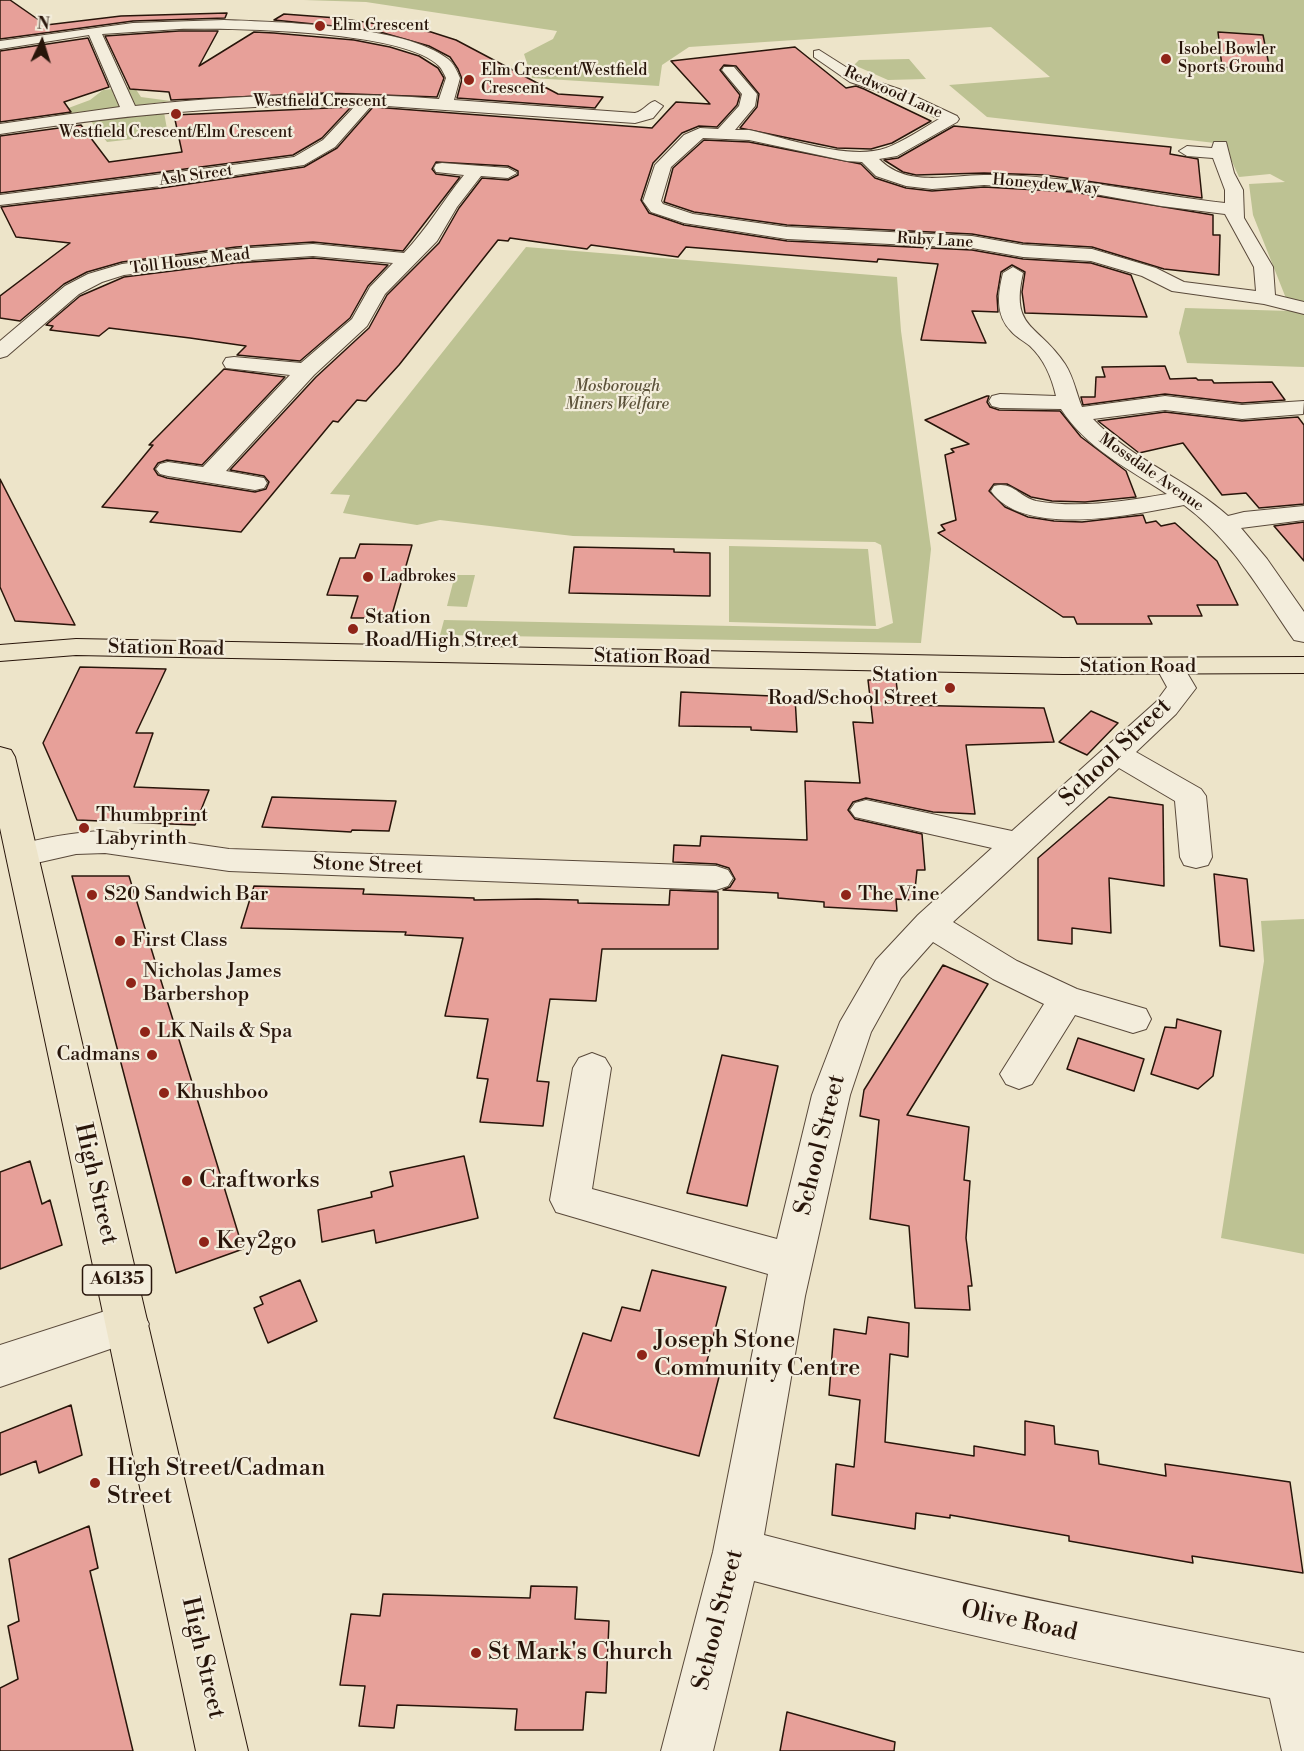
<!DOCTYPE html>
<html>
<head>
<meta charset="utf-8">
<style>
  body { margin:0 }
  #map { position:relative; width:1304px; height:1751px; overflow:hidden; background:#ede4c9; font-family:"Libre Bodoni",serif }
  canvas { display:block }
  .north { position:absolute; left:12px; top:12px; width:60px; height:60px; -webkit-text-stroke:4px #f3eddc; paint-order:stroke; rotate:4deg; font-size:16px; font-weight:700; line-height:24px; text-align:center; color:#28150a }
  .north::after { content:''; display:block; margin:auto; width:21px; height:27px; background:#28150a; clip-path:polygon(50% 0,100% 100%,50% 72%,0 100%) }
</style>
</head>
<body>
<div id="map">
<canvas width="1304" height="1751"></canvas>
<div class="north">N</div>
</div>
<script>
const context = document.querySelector('canvas').getContext('2d');
context.lineJoin = 'round';
function paint(path, color) { context.fillStyle = color; context.fill(path, 'evenodd'); }
function stroke(path, color, width, dash) { context.strokeStyle = color; context.lineWidth = width; context.lineCap = dash ? 'butt' : 'round'; context.setLineDash(dash || []); context.stroke(path); }
function write(font, color, halo, rows, align = 'center') {
  context.font = font + ' "Libre Bodoni",serif'; context.lineWidth = 4.5; context.setLineDash([]); context.textBaseline = 'middle'; context.strokeStyle = halo; context.fillStyle = color; for (const [text, x, y, turn = 0] of rows) {
    context.save(); context.translate(x, y); context.rotate((+turn || 0) * Math.PI / 180); context.textAlign = isNaN(turn) ? turn : align; if (halo) context.strokeText(text, 0, 0); context.fillText(text, 0, 0); context.restore();
  }
}
paint(new Path2D(`
  M304,0H1304V367L1187,363L1179,333L1185,308L1291,311L1253,215L1249,184L1285,182L1270,174L1239,177L1224,144L987,117L949,85L1050,77L991,27L689,47L662,65L659,86L532,78L524,54L553,39L557,31L366,2Z
  M909,59L926,79L888,80L854,65L859,60Z
  M131,87L135,88L141,97L171,101L55,116V113L90,100L103,90Z
  M164,112L168,135L107,142L90,120Z
  M526,247L897,277L901,331L931,549L921,643L440,635L444,620L878,629L893,623L881,545L875,542L573,536L440,520L417,525L343,513L350,495L330,494Z
  M729,546L868,549L876,626L729,622Z
  M455,575H475L467,607L447,606Z
  M1304,919V1254L1221,1238L1264,961L1261,921Z`), '#bdc293');
const building = new Path2D(`
  M0,0H10L46,25L121,16L227,13L225,18L133,21L0,39Z
  M284,14L337,18L431,32L456,40L558,94L603,97L595,108L457,98L462,79L458,69L450,57L429,46L373,30L274,20Z
  M179,31H218L199,66L254,32L274,33L354,40L390,47L419,56L438,68L444,78L437,97L325,93L171,100L169,92L130,89L105,36Z
  M1218,32L1263,35L1270,70L1222,67Z
  M88,38L109,87L64,102L71,112L0,122V51Z
  M795,47L846,88L856,86L864,89L931,121L892,143L871,149L837,148L740,128L757,107L759,94L736,66L724,65L720,70L740,95L737,105L717,127L699,126L682,133L653,163L641,200L649,213L684,225L787,241L972,250L1023,259L1091,263L1131,275L1147,317L1025,313L1022,292L1025,272L1012,265L1001,272L997,296L998,312L972,311L986,343L921,340L938,264L878,259L877,262L686,247L678,257L591,245L587,249L510,238L508,241L498,240L399,365L366,401L357,400L338,422L333,421L241,532L150,522L158,512L102,507L153,445H149L224,369L285,377L202,465L167,460L158,463L154,469L158,475L167,478L255,492L266,489L269,482L264,476L230,470L316,377L369,328L387,295L439,243L459,208L482,178L508,180L518,175V171L508,166L436,162L432,169L436,174L460,177L403,251L313,242L236,247L122,262L87,272L64,284L20,321L0,318V296L70,243L16,237L1,207L161,188L304,167L337,148L373,107L652,128L676,102L710,104L671,61Z
  M351,107L322,138L293,155L0,193V136L81,125L109,162L182,152L174,115Z
  M954,126L1171,147L1170,154L1198,159L1202,198L1045,175L984,173L916,175L903,172L884,160L898,158Z
  M704,140L749,142L861,164L875,178L906,188L932,191L984,187L1073,192L1213,215V235H1220L1219,275L1164,269L1092,247L1023,243L972,234L787,225L694,212L664,202L673,168Z
  M313,258L388,265L368,286L350,318L300,361L237,355L246,346L190,338L109,328L99,336L50,330L53,326L46,325L80,296L124,277L236,263Z
  M1165,366L1170,379L1196,378L1198,380H1212L1214,383L1272,382L1285,400L1242,403L1165,394L1083,405L1081,397H1095L1096,377H1105L1102,367Z
  M987,396H989L987,402L990,407L999,410L1060,411L1081,437L1126,471L1136,497L1085,502L1052,501L1031,497L1007,484H994L989,491L1005,507L1028,517L1054,521L1082,522L1143,515L1146,523L1156,521L1161,526L1175,523L1217,561L1238,605H1197L1202,616H1148L1152,624H1077L1074,617H1063L938,533L945,530L941,525L956,520L945,455L954,452L951,449L969,444L925,420Z
  M1165,412L1242,421L1298,417L1304,425V504L1259,508L1246,493L1222,495L1183,443L1139,453L1098,421Z
  M0,479L75,625L15,621L0,587Z
  M1304,522V561L1274,526Z
  M360,544L412,545L391,618H351L358,596L327,595L340,558H355Z
  M574,547L674,549V552L710,553V596L569,593Z
  M80,667L166,669L136,733H153L134,787L209,790L195,825L77,820L43,743Z
  M868,680H896L899,705L1044,708L1054,742L966,745L975,814L933,812L866,798L853,802L848,810L855,819L922,834L925,870H917L914,900L896,899L897,911L824,907V902L778,898V893L723,890L730,887L735,879L729,868L716,864L673,862L674,845L700,846L701,836L807,840L805,781L860,783L853,722L873,723Z
  M681,692L795,697L797,732L751,730V727L679,726Z
  M1091,711L1118,723L1087,755L1059,742Z
  M272,797L331,799L396,801L389,831L352,830L351,832L262,827Z
  M1109,797L1163,805L1164,886L1109,878L1111,933L1072,928V944L1038,940V858Z
  M1214,874L1247,879L1254,951L1220,946Z
  M72,876H129L243,1249L176,1273Z
  M254,886L364,889L363,894L474,898V900L537,899L578,900V903L669,905L670,890L718,892V949H602L596,1001L550,999L537,1081L549,1082L543,1126L480,1122L488,1079L477,1078L488,1019L445,1016L463,938L405,935L406,932L241,928Z
  M943,965L988,984L907,1115L969,1127L964,1180L970,1181L966,1238L972,1286H968L970,1310L915,1308L909,1226L870,1219L879,1120L860,1116L864,1090Z
  M1177,1019L1221,1031L1213,1076L1198,1089L1151,1074L1165,1027L1176,1028Z
  M1078,1038L1144,1059L1134,1091L1067,1069Z
  M722,1055L778,1066L747,1206L687,1193Z
  M464,1156L478,1218L376,1243L374,1230L322,1242L318,1210L372,1197L371,1192L393,1186L390,1172Z
  M30,1161L42,1204L50,1200L62,1245L0,1269V1172Z
  M652,1270L726,1287L705,1369L720,1373L699,1456L554,1418L583,1333L611,1341L622,1307L640,1311Z
  M300,1280L317,1321L268,1343L254,1308L263,1304L260,1297Z
  M868,1317L909,1323L908,1357L890,1354L885,1442L974,1456V1446L1025,1455V1421L1054,1426L1055,1444L1098,1451L1099,1464L1166,1476L1165,1464L1290,1482L1303,1573L1192,1556L1193,1563L1069,1541V1536L950,1515V1518L916,1513L915,1529L832,1515L836,1464L854,1467L860,1400L829,1395L834,1329L866,1334Z
  M71,1405L82,1455L39,1473L36,1461L0,1475V1433Z
  M89,1526L98,1568L90,1571L133,1751H0V1688L18,1679L8,1626L19,1621L9,1559Z
  M531,1586L577,1587L575,1619L609,1621L606,1693L586,1692L583,1730H515L517,1709L397,1705L394,1728L359,1726L365,1686L340,1685L351,1614L380,1616L383,1594L530,1598Z
  M787,1712L895,1742L894,1751H780Z`);
paint(building, '#e7a099');
stroke(building, '#28150a', 1.5);
const minor = new Path2D(`
  M224,20C279,22 405,25 448,59C454,64 457,71 460,78L454,100L635,113C644,111 647,103 655,101L663,106L653,118L635,123L372,105L335,147L304,165L161,186L0,205V195L294,157L323,140L356,105C237,104 118,115 0,134V124L120,107L89,35L0,49V41L133,23ZM179,29C231,28 403,30 439,66C442,69 444,74 446,78L439,99C338,91 235,95 135,106L102,34Z
  M819,50L860,76L899,89L957,116L959,119L957,122L897,156L879,159C908,188 948,175 984,175C1065,174 1145,194 1225,203V190L1213,158L1187,156L1179,151L1187,146L1212,148L1214,142H1226L1234,173L1243,190L1244,218L1273,267L1275,295L1304,302V314L1264,304L1172,291L1142,276L1091,261L1023,257L972,248L787,239L684,223L651,212L643,201L655,165L684,135L700,128L718,129L739,106L742,94L722,70L724,67H734L757,94L755,106L735,130H749C786,138 850,161 886,148C904,141 922,129 939,119L889,95L850,82L814,57V51ZM703,138L749,140L847,161L862,162L876,176L906,186L932,189L984,185L1073,190L1161,206L1225,214L1254,267L1256,291L1184,282L1156,268L1092,249L1023,245L972,236L787,227L693,214L663,204L661,201L671,167Z
  M442,163L508,168L517,173L508,178L481,176L457,207L437,241L385,294L367,326L314,375L226,471L264,478L267,483L264,488L255,490L168,476L160,474L156,469L160,464L168,462L203,467L290,375L226,368L223,363L226,358L234,357L301,363L352,319L370,287L393,263L313,256L236,261L124,275L102,282L79,294L7,356L0,358V341L65,286L88,274L122,264L236,249L313,244L404,253C427,229 443,201 464,175L436,172L434,168L436,164Z
  M1013,267L1023,273C1010,330 1038,323 1065,364C1074,378 1076,393 1082,407L1165,396L1242,405L1304,401L1303,414L1242,419L1165,410L1093,419C1132,460 1187,479 1228,516L1244,512L1304,506V520L1241,528L1267,559L1304,612V642L1294,640C1260,591 1233,541 1184,505C1136,514 1024,539 991,491L994,486C1013,481 1019,497 1036,501C1079,509 1125,501 1167,494C1129,469 1086,448 1061,409L1000,408L992,406L989,401L992,396L1000,394L1056,396C1052,378 1044,359 1030,346C1024,341 1016,337 1011,331C995,315 998,293 1003,273Z
  M1170,659L1180,661L1196,688L1176,714L1136,752L1201,789L1206,796L1212,857L1208,865L1196,868L1184,865L1180,857L1175,801L1119,768L953,922L1017,961L1077,989L1146,1009L1151,1019L1146,1029L1133,1033L1075,1015L1032,1084L1019,1089L1006,1084L1000,1074L1044,1004L993,979L933,942L901,978L871,1032L850,1095L805,1296L764,1535C943,1582 1123,1619 1304,1653V1751H1282L1270,1698C1097,1664 925,1627 754,1581L713,1751H661L713,1552L768,1274L556,1212L550,1200L573,1068L579,1058L592,1053L605,1058L611,1068L592,1189L777,1239L812,1095L840,1022L876,960L918,915L992,848L855,817L850,810L855,803L866,800L1012,831L1156,702L1167,687L1156,667L1160,661Z
  M105,831L229,849L716,866L728,870L733,878L728,886L716,890L229,871L105,853L76,854L23,866L11,863L7,855L11,847C42,838 73,832 105,831Z
  M127,1304L142,1310L149,1324L142,1338L0,1387V1345Z`);
const major = new Path2D(`
  M76,639L1063,658L1304,657V673L1063,674L76,655L0,661V645Z
  M0,747L11,750L15,757L248,1751H196L0,828Z`);
stroke(minor, '#59493a', 2);
stroke(major, '#28150a', 2);
paint(minor, '#f3eddc');
paint(major, '#ede4c9');
for (const [x, y, r, color] of [
  [320,26,6,"#8f2418"],
  [1166,59,6,"#8f2418"],
  [469,80,6,"#8f2418"],
  [176,114,6,"#8f2418"],
  [368,577,6,"#8f2418"],
  [353,629,6,"#8f2418"],
  [950,688,6,"#8f2418"],
  [84,828,6,"#8f2418"],
  [92,895,6,"#8f2418"],
  [846,895,6,"#8f2418"],
  [120,941,6,"#8f2418"],
  [131,983,6,"#8f2418"],
  [145,1032,6,"#8f2418"],
  [152,1055,6,"#8f2418"],
  [164,1093,6,"#8f2418"],
  [187,1181,6,"#8f2418"],
  [204,1242,6,"#8f2418"],
  [642,1355,6,"#8f2418"],
  [95,1483,6,"#8f2418"],
  [476,1653,6,"#8f2418"]
]) { const dot = new Path2D(); dot.arc(x, y, r, 0, 2 * Math.PI); context.fillStyle = color; context.fill(dot); stroke(dot, '#f3eddc', 2); }
write('16px', '#28150a', '#f3eddc', [
  ["Elm Crescent",332,26],
  ["Isobel Bowler",1178,50],
  ["Sports Ground",1178,68],
  ["Elm Crescent/Westfield",481,71],
  ["Crescent",481,89],
  ["Westfield Crescent/Elm Crescent",176,133,"center"],
  ["Ladbrokes",380,577]
], 'left');
write('16px', '#28150a', '#f3eddc', [
  ["Redwood Lane",893,93,24],
  ["Westfield Crescent",320,102],
  ["Ash Street",196,176,-8],
  ["Honeydew Way",1046,185,5],
  ["Ruby Lane",935,241,3],
  ["Toll House Mead",190,262,-7],
  ["Mossdale Avenue",1151,473,35]
]);
write('italic 16px', '#5c523a', '#f3eddc', [
  ["Mosborough",617,387],
  ["Miners Welfare",617,405]
]);
for (const [x, y, w] of [
  [117,1280,69]
]) { const box = new Path2D(); box.roundRect(x - w / 2, y - 15, w, 30, 4.5); context.fillStyle = '#f3eddc'; context.fill(box); stroke(box, '#28150a', 1.5); }
write('bold 18px', '#28150a', null, [
  ["A6135",117,1280]
]);
write('20px', '#28150a', '#f3eddc', [
  ["Station",365,618],
  ["Road/High Street",365,641],
  ["Station",938,676,"right"],
  ["Road/School Street",938,699,"right"],
  ["Thumbprint",96,816],
  ["Labyrinth",96,839],
  ["S20 Sandwich Bar",104,895],
  ["The Vine",858,895],
  ["First Class",132,941],
  ["Nicholas James",143,972],
  ["Barbershop",143,995],
  ["LK Nails & Spa",157,1032],
  ["Cadmans",140,1055,"right"],
  ["Khushboo",176,1093]
], 'left');
write('20px', '#28150a', '#f3eddc', [
  ["Station Road",166,649,1],
  ["Station Road",652,658,1],
  ["Station Road",1138,667],
  ["Stone Street",368,866,2]
]);
write('24px', '#28150a', '#f3eddc', [
  ["School Street",1116,753,-44],
  ["School Street",821,1145,-76],
  ["High Street",95,1184,77],
  ["School Street",719,1620,-76],
  ["Olive Road",1019,1622,12],
  ["High Street",202,1658,77]
]);
write('24px', '#28150a', '#f3eddc', [
  ["Craftworks",199,1181],
  ["Key2go",216,1242],
  ["Joseph Stone",654,1341],
  ["Community Centre",654,1369],
  ["High Street/Cadman",107,1469],
  ["Street",107,1497],
  ["St Mark's Church",488,1653]
], 'left');
</script>
</body>
</html>
